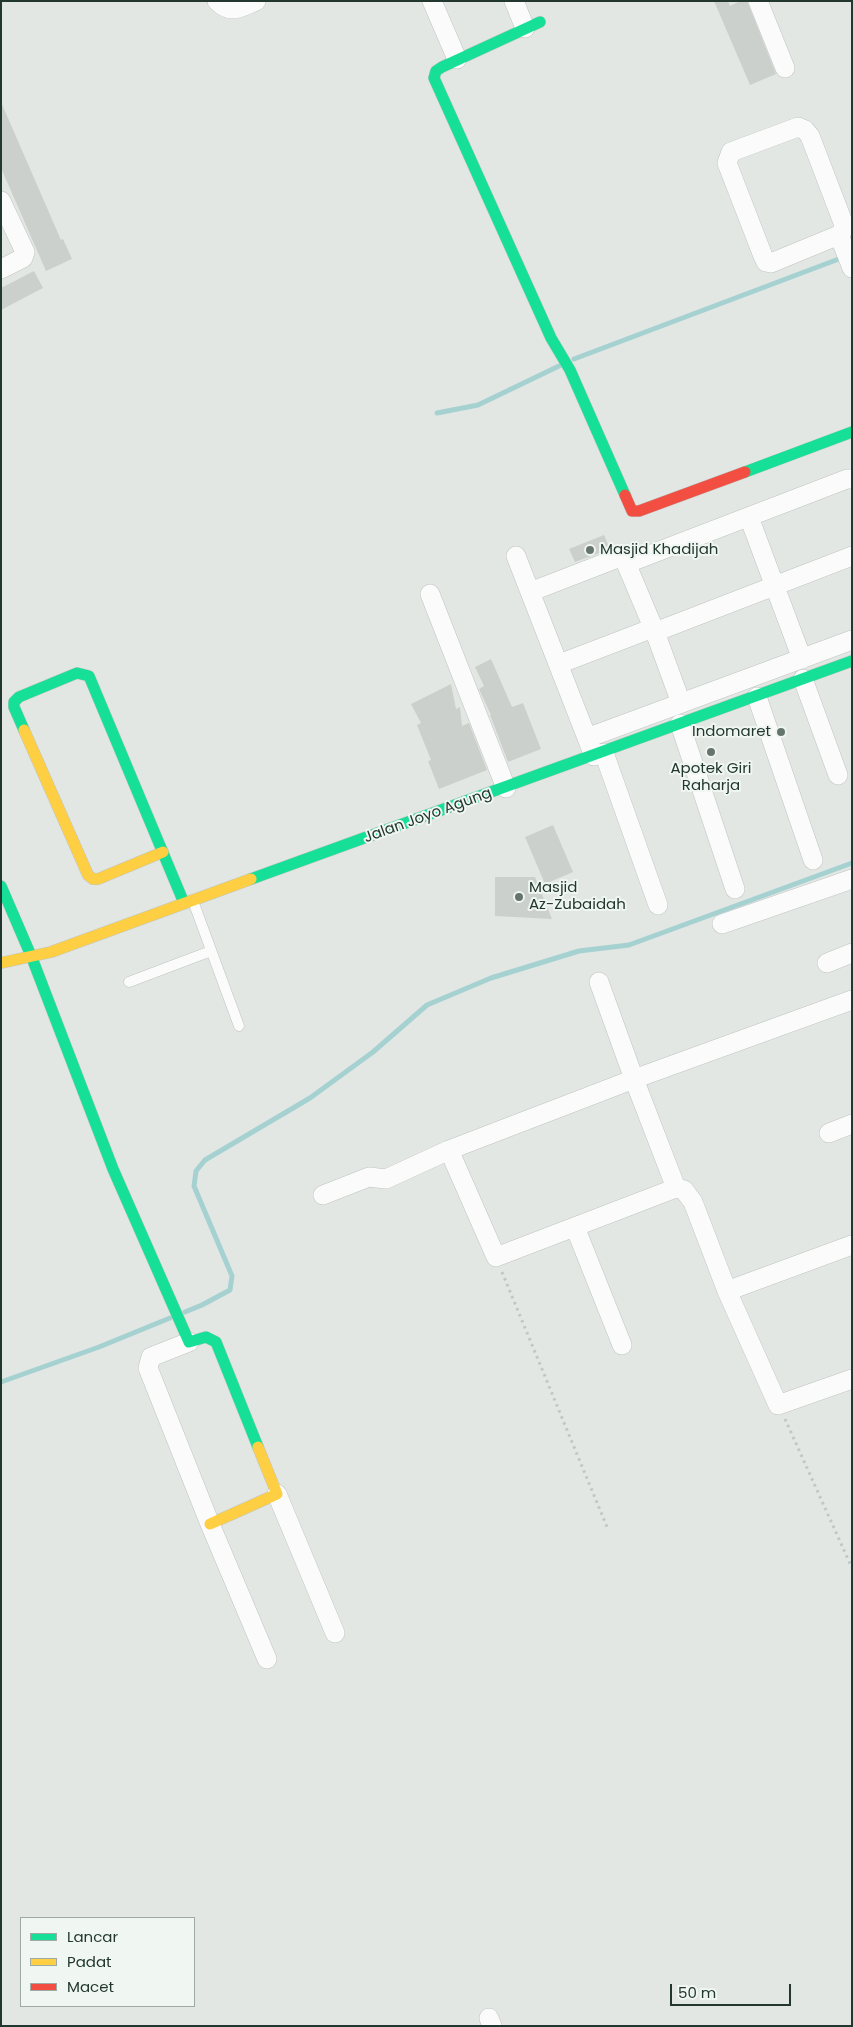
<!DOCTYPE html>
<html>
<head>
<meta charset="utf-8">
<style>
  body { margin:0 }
  #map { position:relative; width:853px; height:2027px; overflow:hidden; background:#e2e7e4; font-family:Poppins,sans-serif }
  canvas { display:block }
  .frame { position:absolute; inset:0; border:2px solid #22372f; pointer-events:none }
  .legend { position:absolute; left:20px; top:1917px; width:175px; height:90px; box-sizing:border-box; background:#f0f6f2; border:1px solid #9eaaa4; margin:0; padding:6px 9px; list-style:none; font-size:15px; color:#22372f }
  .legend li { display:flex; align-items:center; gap:10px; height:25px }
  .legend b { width:25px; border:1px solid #9eaaa4 }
  .scale { position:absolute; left:670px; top:1984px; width:121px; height:22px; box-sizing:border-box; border:2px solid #22372f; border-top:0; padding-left:6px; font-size:15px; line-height:18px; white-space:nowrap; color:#22372f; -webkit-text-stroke:4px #f0f6f2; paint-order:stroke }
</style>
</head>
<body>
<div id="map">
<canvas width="853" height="2027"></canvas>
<div class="frame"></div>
<ul class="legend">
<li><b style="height:6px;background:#16e098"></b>Lancar</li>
<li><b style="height:6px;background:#ffcf43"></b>Padat</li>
<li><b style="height:6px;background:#f24e42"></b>Macet</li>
</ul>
<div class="scale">50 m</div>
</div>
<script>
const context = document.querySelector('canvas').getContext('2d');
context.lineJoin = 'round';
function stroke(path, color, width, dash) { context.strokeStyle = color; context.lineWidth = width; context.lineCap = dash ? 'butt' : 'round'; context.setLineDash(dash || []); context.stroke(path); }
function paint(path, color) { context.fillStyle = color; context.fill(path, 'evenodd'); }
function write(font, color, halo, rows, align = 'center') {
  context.font = font + ' Poppins,sans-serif'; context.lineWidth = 4; context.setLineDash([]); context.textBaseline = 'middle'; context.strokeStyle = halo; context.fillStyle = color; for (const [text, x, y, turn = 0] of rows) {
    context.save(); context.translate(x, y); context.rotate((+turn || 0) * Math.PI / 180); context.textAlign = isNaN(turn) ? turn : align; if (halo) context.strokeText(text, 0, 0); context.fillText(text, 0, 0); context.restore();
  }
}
stroke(new Path2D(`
  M574,359L844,257
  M437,413L478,405L559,366
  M185,1312L202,1305L230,1290L232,1276L194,1186L196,1171L205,1160L310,1098L373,1052L427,1005L491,978L579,951L629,945L852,863
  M1,1382L99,1347L170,1318`), '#a6d1d1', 5);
paint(new Path2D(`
  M714,1H728L730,6L740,1H747L776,74L750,85Z
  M1,102L61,240L63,239L72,259L46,271L1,168Z
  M34,271L43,288L1,310V288Z
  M604,535L610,549L575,562L569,549Z
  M491,659L512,707L523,703L541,749L508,762L490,715H491L479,689L484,686L475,667Z
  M451,684L456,709L460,707L462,726L469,723L487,770L439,789L428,761L431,760L417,725L421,723L411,704Z
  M553,825L573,872L545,884L525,837Z
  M495,877H535L552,919L495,916Z`), '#cbd0cd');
const lane = new Path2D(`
  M193,901L239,1026
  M129,982L211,951`);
const street = new Path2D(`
  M217,1C231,15 239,8 256,1
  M432,1L457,59
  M514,1L525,28
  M758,1L785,68
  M798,127L805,130L810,136L844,225L843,230L839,235L771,263L766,262L763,256L727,163L731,152Z
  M1,201L25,252L23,258L1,269
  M839,235L852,268
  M749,517L802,659
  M516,556L587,738
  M628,563L847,479H852
  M530,592L623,556L655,632L852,556
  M430,594L506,788
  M655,632L681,703
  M559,664L653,628
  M803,679L838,775
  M757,697L813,860
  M680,724L735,889
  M604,753L658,905
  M594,756L587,738L852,640
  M722,924L852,879
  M827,963L852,953
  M599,982L634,1079L676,1188
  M829,1133L852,1124
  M449,1150L496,1257L676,1188L684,1190L693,1202L727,1291L852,1245
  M323,1195L369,1177L386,1179L449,1150L634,1079L852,1000
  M575,1227L622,1345
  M727,1291L778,1405L852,1379
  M189,1342L151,1357L148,1368L210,1524L267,1659
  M277,1494L335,1633
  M489,2018L492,2026`);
const fast = new Path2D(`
  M540,22L442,67L436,71L434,78L551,338L570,370L625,495
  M745,472L852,432
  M24,730L14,707V702L19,697L77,673L89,676L184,903
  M251,879L852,661
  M1,886L32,958L113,1169L189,1342L206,1337L216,1342L258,1447`);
const slow = new Path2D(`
  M24,730L88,875L93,879H98L163,852
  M1,963L51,952L251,879
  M210,1524L277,1494L258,1447`);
const jam = new Path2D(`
  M625,495L632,511H639L745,472`);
stroke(lane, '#bfc4c1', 11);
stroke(street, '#bfc4c1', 20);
stroke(fast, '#bec5c1', 12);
stroke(slow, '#bec5c1', 12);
stroke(jam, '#bec5c1', 12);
stroke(new Path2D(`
  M502,1272L607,1527
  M785,1419L852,1568`), '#c0c7c4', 3, [2.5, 4]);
stroke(lane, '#fbfbfb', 10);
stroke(street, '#fbfbfb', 19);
stroke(fast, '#16e098', 11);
stroke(slow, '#ffcf43', 11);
stroke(jam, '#f24e42', 11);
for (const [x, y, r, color] of [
  [590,550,5,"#65756e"],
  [781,732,5,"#65756e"],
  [711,752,5,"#65756e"],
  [519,897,5,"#65756e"]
]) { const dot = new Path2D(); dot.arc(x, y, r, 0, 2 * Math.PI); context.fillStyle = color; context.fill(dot); stroke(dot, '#f0f6f2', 2); }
write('15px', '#22372f', '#f0f6f2', [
  ["Masjid Khadijah",600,550],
  ["Indomaret",771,732,"right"],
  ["Apotek Giri",711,769,"center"],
  ["Raharja",711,786,"center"],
  ["Masjid",529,888],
  ["Az-Zubaidah",529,905]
], 'left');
write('15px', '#22372f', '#f0f6f2', [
  ["Jalan Joyo Agung",428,816,-20]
]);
</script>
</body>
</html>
